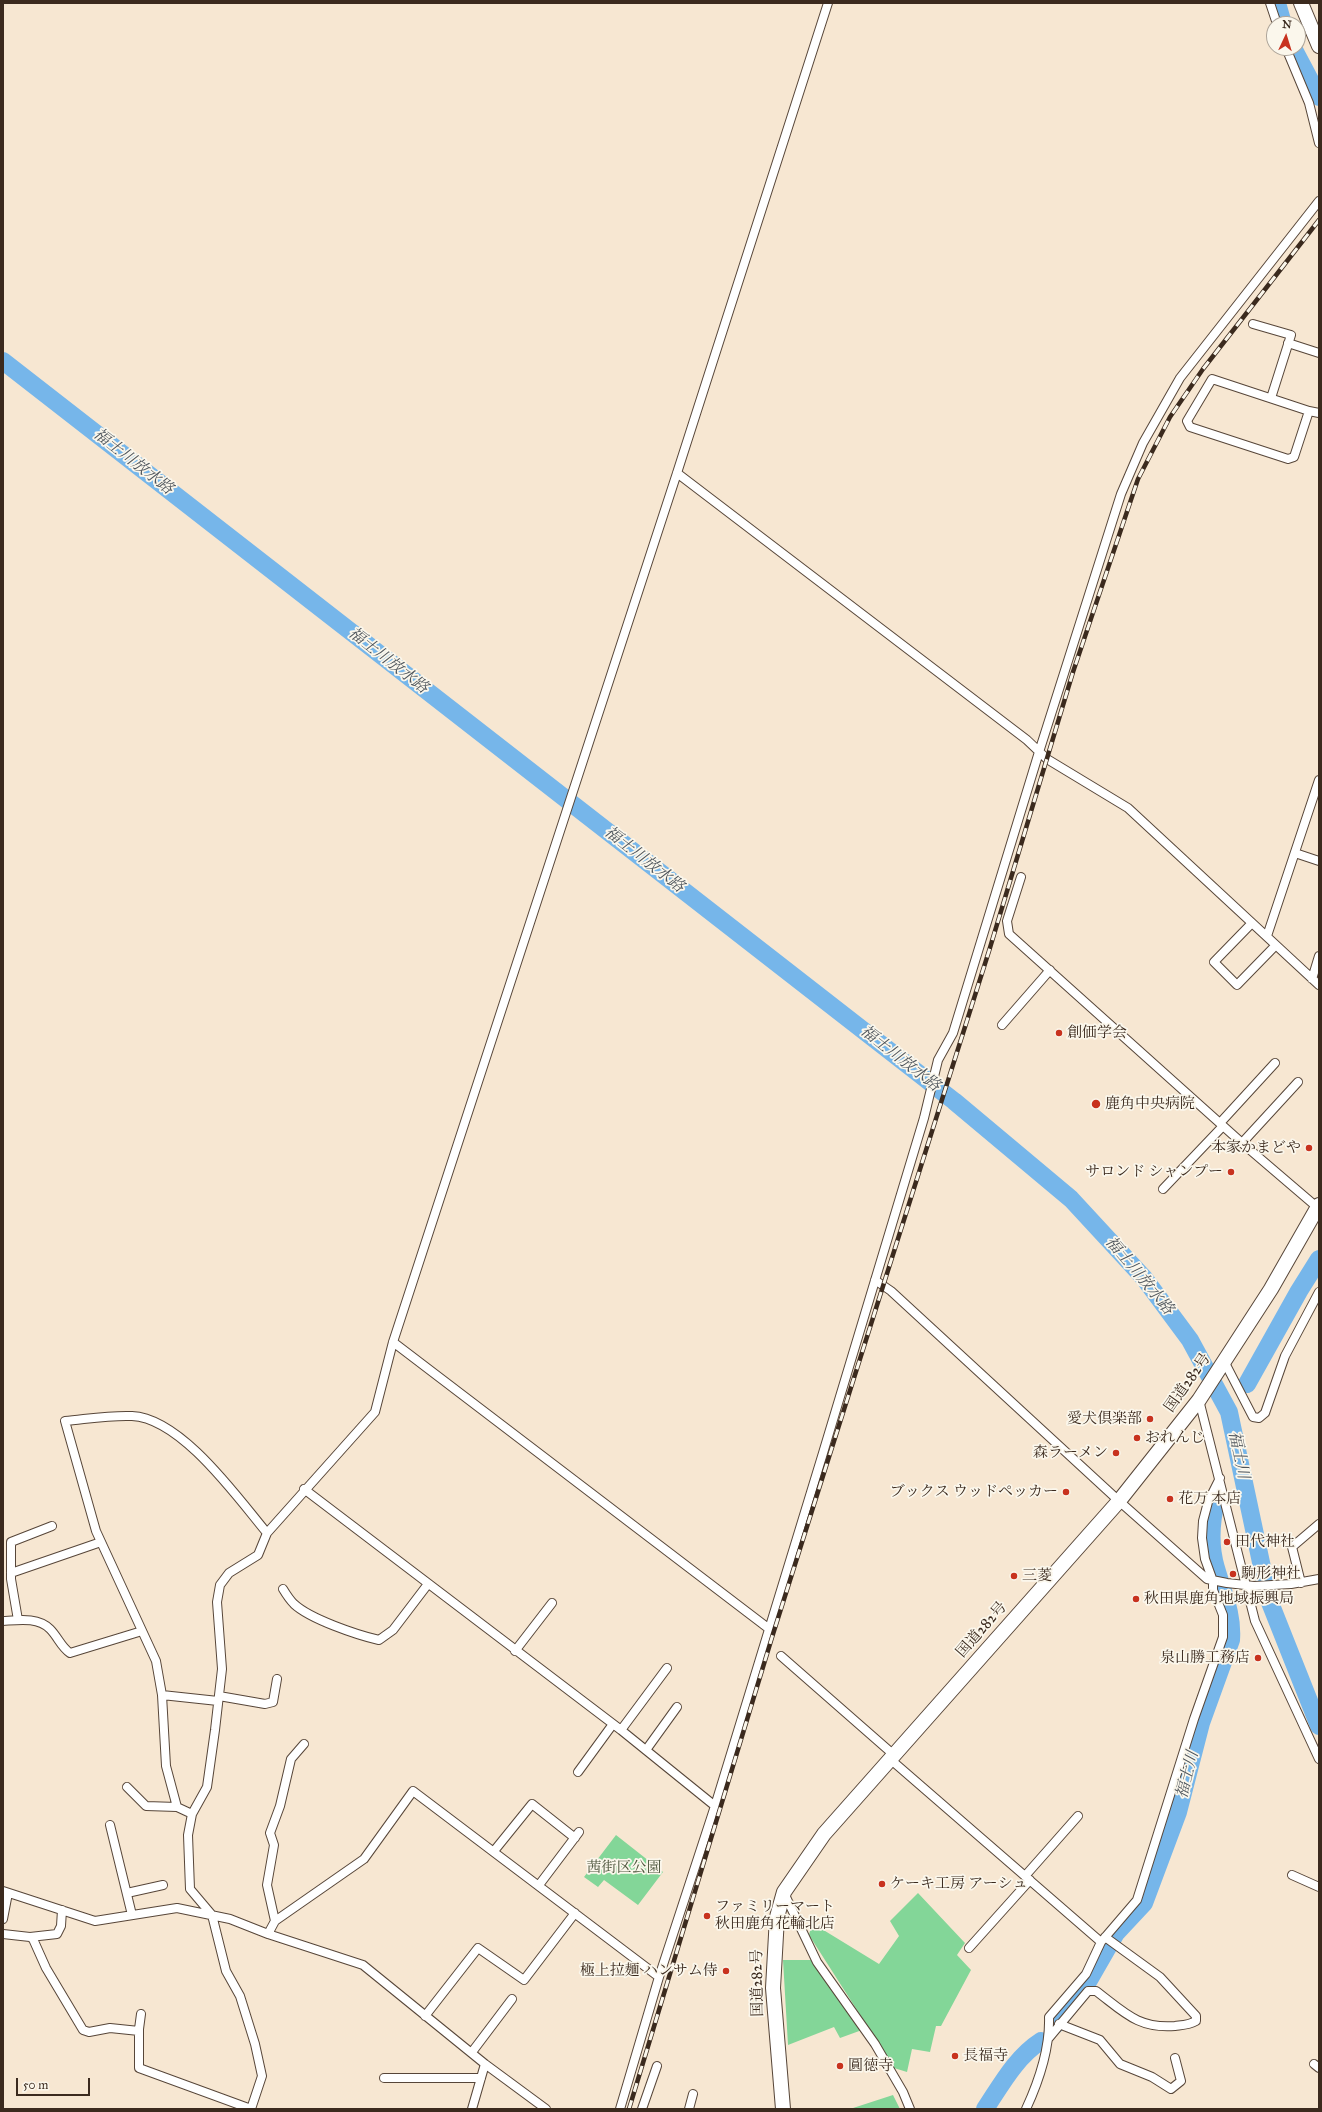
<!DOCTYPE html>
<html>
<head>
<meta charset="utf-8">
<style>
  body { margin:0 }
  #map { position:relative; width:1322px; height:2112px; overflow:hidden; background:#f7e7d2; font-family:"IM FELL Great Primer",serif }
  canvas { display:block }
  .frame { position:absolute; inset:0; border:4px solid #3b2a1e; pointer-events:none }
  .north { position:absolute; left:1266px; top:16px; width:40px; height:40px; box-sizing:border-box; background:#fbf7ec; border:1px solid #aea59a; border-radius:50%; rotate:4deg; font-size:11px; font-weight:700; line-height:16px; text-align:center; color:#3b2a1e }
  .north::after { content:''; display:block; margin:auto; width:14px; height:18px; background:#c8321e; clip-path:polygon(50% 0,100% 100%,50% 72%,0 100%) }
  .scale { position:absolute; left:16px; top:2078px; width:74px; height:18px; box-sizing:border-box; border:2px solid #3b2a1e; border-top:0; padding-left:5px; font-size:12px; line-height:14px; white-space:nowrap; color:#3b2a1e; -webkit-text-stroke:3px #fbf7ec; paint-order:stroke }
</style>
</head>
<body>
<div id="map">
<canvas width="1322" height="2112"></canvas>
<div class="frame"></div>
<div class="north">N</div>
<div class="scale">50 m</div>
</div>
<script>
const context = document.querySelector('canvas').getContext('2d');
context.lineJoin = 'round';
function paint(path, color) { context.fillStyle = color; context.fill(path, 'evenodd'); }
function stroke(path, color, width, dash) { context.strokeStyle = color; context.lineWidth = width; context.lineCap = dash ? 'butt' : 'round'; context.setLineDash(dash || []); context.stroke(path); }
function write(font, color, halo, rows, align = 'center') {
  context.font = font + ' "IM FELL Great Primer","Noto Serif JP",serif'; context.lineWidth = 3.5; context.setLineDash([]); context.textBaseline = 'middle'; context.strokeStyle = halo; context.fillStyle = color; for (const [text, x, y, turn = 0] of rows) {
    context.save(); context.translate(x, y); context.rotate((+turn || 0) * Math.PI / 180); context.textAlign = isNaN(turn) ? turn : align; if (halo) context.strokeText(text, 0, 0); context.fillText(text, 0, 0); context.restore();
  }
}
paint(new Path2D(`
  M616,1835L663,1872L638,1905L604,1880L598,1887L584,1877Z
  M918,1893L965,1943L957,1955L971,1970L941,2026H936L930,2052L912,2049L907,2072L894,2068L809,1935L812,1923L879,1964L899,1936L890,1921Z
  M783,1960H813L862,2030L840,2038L834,2027L788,2045Z
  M893,2095L900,2109H850Z`), '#83d698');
stroke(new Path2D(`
  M1277,3L1283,24
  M1293,48L1319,97
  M3,361L954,1101L1071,1199L1144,1278L1190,1340L1229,1412L1269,1600L1319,1726
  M1247,1384L1299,1291L1319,1259
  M1055,2025L1089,1980L1116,1933L1144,1903L1178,1812L1201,1723L1231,1640C1233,1614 1223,1593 1216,1568C1209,1545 1211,1520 1217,1497
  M985,2109C1001,2085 1016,2057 1041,2041`), '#76b6ea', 18);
const street = new Path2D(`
  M1270,3L1277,24
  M1286,48L1309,103L1319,143
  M1253,324L1291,335L1271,398
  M1288,343L1319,353
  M1212,379L1309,411L1294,457L1288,459L1190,427L1187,421Z
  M1309,411L1319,413
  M677,473L1027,740L1047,759L1128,808L1319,985
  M1295,853L1319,861
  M1021,877L1007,921L1009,934L1242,1143L1318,1208
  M1251,924L1214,962L1237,985L1276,945
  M1267,936L1319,780
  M1312,979L1319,956
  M1002,1025L1050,970
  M1220,1123L1275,1063
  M1242,1143L1298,1082
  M1163,1189L1223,1126
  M875,1280L891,1291L1119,1501L1207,1579L1227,1583L1254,1586L1291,1584L1319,1579
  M393,1342L768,1628
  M1224,1361L1253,1417L1259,1418L1265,1413L1285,1356L1319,1292
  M1199,1400L1255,1621L1319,1759
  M304,1489L621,1730L715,1806
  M11,1573L101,1542
  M1301,1583L1292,1547L1319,1524
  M283,1589C286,1594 290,1600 294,1604C310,1619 357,1635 379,1640L393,1630L428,1584
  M18,1620L11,1579V1542L52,1526
  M3,1621C19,1620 38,1617 50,1629C58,1637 61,1647 70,1653L142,1631
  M515,1651L552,1603
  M781,1656L894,1755
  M162,1695L218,1701
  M219,1696L265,1704L273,1702L277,1679
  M621,1730L667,1668
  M646,1750L677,1707
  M890,1759L1101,1942
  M578,1772L613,1724
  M127,1787L146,1806L177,1807L192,1814L188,1835L190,1889L212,1915L226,1971L240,1996L255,2044L262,2076L251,2109
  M177,1807L166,1766L162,1695L156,1661L96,1531L65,1421C87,1419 110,1415 132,1416C181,1418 237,1497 267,1533
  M192,1814L207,1787L215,1730L222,1669L217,1602L220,1585L229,1573L258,1555L267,1533L375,1412L393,1342L677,473L828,3
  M110,1825L132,1915
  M494,1851L532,1804L575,1838
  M1292,1875L1319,1887
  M1025,1876L1078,1816
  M539,1885L579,1832
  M3,1891L95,1921L177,1908L230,1919L268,1934L363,1965L485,2064L546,2109
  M127,1893L163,1885
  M784,1893L817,1962L875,2044L903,2092L910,2109
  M3,1919L8,1893
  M275,1921L267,1885L274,1845L270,1833L280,1806L291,1759L304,1744
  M3,1934L30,1937L33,1939L46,1968L83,2030L89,2032L110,2028L139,2031
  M268,1934L275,1921L364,1859L413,1791L659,1977
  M30,1937L57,1934L61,1926L62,1910
  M969,1948L1030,1880
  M141,2014L139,2029V2068L251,2109
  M425,2016L478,1948L524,1980L575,1913
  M1059,2024L1100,2040L1120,2064L1152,2077L1171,2089L1181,2081L1175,2058
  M1048,2039L1088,1991H1096C1124,2012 1138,2029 1175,2026C1183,2025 1189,2025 1196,2021V2016L1160,1977L1105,1937
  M472,2052L512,1999
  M1314,2064L1319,2068
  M384,2078H481
  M472,2109L485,2064
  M620,2109L659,1977L715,1806L823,1453L924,1118L938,1060L953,1033L1039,752L1121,494L1143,443L1180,378L1319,201
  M642,2109L657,2066
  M689,2109L693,2094
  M1026,2109C1039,2081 1050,2048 1049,2017L1086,1974L1101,1942L1137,1900L1194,1719L1223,1637V1615L1213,1590V1581L1205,1559L1202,1538L1203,1521L1208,1502L1220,1478`);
const highway = new Path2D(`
  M1301,3L1319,46
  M783,2109L773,1988L777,1917L784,1892L824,1834L1119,1501L1199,1400L1271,1289L1319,1205`);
stroke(street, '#574639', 10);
stroke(highway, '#574639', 16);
stroke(street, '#fff', 8);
stroke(highway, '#fff', 14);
const rail = new Path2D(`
  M629,2109L773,1634L989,951L1073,672L1138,479L1170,417L1203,369L1319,220`);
stroke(rail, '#3b2a1e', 4.5);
stroke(rail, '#fbf7ec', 3, [9]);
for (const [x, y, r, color] of [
  [1059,1033,4,"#c8321e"],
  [1096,1104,5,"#c8321e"],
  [1309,1148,4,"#c8321e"],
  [1231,1172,4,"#c8321e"],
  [1150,1419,4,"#c8321e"],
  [1137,1438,4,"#c8321e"],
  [1116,1453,4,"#c8321e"],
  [1066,1492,4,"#c8321e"],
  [1170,1499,4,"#c8321e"],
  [1227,1542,4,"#c8321e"],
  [1233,1574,4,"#c8321e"],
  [1014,1576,4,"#c8321e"],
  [1136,1599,4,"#c8321e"],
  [1258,1658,4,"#c8321e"],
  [882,1884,4,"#c8321e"],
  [707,1916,4,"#c8321e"],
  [726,1971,4,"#c8321e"],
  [955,2056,4,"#c8321e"],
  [840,2066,4,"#c8321e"]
]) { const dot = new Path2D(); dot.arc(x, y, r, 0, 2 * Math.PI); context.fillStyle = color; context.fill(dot); stroke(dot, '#fbf7ec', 1.5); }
write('15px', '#3b2a1e', '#fbf7ec', [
  ["創価学会",1067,1033],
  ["鹿角中央病院",1105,1104],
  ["本家かまどや",1301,1148,"right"],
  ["サロンド シャンプー",1223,1172,"right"],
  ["愛犬倶楽部",1142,1419,"right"],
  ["おれんじ",1145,1438],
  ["森ラーメン",1108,1453,"right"],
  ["ブックス ウッドペッカー",1058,1492,"right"],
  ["花万 本店",1178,1499],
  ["田代神社",1235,1542],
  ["駒形神社",1241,1574],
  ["三菱",1022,1576],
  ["秋田県鹿角地域振興局",1144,1599],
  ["泉山勝工務店",1250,1658,"right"],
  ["ケーキ工房 アーシュ",890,1884],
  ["ファミリーマート",715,1907],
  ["秋田鹿角花輪北店",715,1924],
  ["極上拉麺 ハンサム侍",718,1971,"right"],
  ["長福寺",963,2056],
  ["圓徳寺",848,2066]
], 'left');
write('15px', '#3b2a1e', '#fbf7ec', [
  ["国道282号",1188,1383,-55],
  ["国道282号",982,1630,-49],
  ["国道282号",758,1983,-91]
]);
write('15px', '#4d553c', '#fbf7ec', [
  ["茜街区公園",624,1868]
]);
write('italic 16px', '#4d545b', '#fbf7ec', [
  ["福士川放水路",133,462,38],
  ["福士川放水路",388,661,38],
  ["福士川放水路",644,860,38],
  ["福士川放水路",900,1059,38],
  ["福士川放水路",1139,1276,50],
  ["福士川",1238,1455,78],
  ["福士川",1188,1775,-76]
]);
</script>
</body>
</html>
